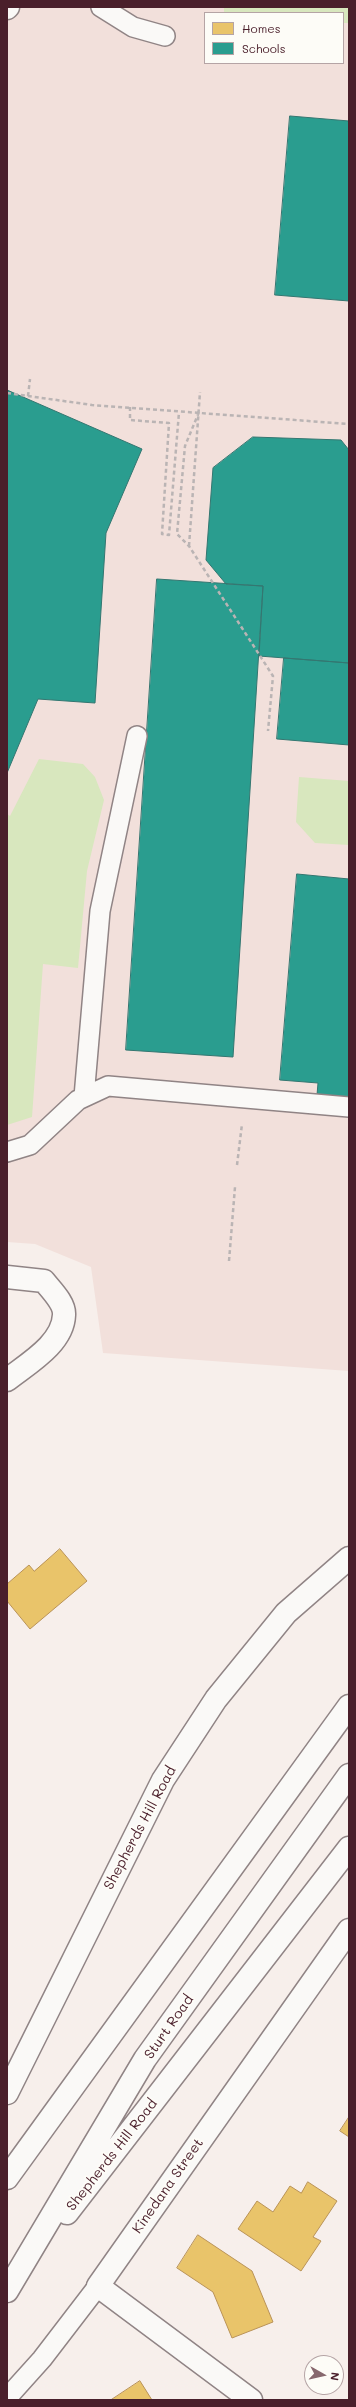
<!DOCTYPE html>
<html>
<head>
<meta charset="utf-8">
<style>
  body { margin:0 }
  #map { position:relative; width:356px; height:2407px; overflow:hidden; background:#f7efeb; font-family:Mali,sans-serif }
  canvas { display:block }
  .frame { position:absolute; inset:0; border:8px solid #4a1f2b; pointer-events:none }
  .legend { position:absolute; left:204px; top:12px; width:140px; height:52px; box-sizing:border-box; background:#fdfcf7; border:1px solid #b5a4a5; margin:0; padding:5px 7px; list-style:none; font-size:12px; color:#4a1f2b }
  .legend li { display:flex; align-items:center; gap:8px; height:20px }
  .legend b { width:20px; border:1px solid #b5a4a5 }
  .north { position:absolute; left:304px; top:2355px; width:40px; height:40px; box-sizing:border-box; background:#fdfcf7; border:1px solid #b5a4a5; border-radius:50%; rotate:98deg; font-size:11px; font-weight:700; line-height:16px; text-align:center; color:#4a1f2b }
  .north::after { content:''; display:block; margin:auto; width:14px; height:18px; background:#87686e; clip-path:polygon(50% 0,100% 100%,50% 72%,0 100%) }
</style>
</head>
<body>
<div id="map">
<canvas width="356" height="2407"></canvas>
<div class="frame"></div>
<ul class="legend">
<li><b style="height:11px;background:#e9c46a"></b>Homes</li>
<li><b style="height:11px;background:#2a9d8f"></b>Schools</li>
</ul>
<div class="north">N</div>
</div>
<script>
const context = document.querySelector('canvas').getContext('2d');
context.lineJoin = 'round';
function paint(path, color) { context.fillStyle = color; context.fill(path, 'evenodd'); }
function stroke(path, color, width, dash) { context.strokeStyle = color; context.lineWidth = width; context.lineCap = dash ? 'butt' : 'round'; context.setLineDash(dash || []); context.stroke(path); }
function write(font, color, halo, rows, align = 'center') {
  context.font = font + ' Mali,sans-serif'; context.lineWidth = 4; context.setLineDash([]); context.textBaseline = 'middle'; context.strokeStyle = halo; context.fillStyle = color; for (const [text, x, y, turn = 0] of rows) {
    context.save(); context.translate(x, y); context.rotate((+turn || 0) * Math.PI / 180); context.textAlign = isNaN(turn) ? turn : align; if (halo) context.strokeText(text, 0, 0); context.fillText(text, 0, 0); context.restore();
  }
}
paint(new Path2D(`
  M7,7H349V1371L103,1353L91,1267L35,1244L7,1242ZM205,13H343V63H205Z`), '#f2e0db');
paint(new Path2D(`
  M224,7H349V23H343V13H224Z
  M39,759L83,764L95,777L104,800L87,871L78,968L43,964L32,1117L7,1125V814L10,816Z
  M299,777L349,781V845L315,843L296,822Z`), '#d8e7be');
const homes = new Path2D(`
  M60,1549L87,1581L30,1629L7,1601V1584L29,1565L34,1571Z
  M349,2117V2137L340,2131Z
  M308,2182L337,2201L313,2237L321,2241L301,2271L238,2229L257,2201L273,2212L290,2186L301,2193Z
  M198,2235L252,2271L273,2322L232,2338L213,2292L177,2268Z
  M140,2381L152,2400H111Z`);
paint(homes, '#e9c46a');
stroke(homes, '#b99257', 1);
const schools = new Path2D(`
  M290,116L349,121V301L275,295Z
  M7,390L142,449L106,533L95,703L38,699L7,773Z
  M253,437L341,440L349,450V663L259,656L263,586L226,584L206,560L213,468Z
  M157,579L263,586L233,1057L126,1050Z
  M284,658L349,663V745L277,739Z
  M297,874L349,879V1098L317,1095L318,1083L280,1080Z`);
paint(schools, '#2a9d8f');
stroke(schools, '#347771', 1);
const service = new Path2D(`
  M101,7L133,27L165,36
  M84,1097L100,911L137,736
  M7,1152L30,1145L78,1100L108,1086L349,1107
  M7,2398L42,2359L98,2286`);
const minor = new Path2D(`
  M7,8L8,7
  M7,1277L44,1281C51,1290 65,1303 64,1315C63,1344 27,1364 7,1380
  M251,2400L98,2286L349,1930`);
const secondary = new Path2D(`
  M7,2093L163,1780L216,1699L286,1613L349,1558
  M7,2178L349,1706
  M67,2213L349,1848
  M7,2291L145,2059L349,1775`);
stroke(service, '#908485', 22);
stroke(minor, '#908485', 25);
stroke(secondary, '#908485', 25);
stroke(new Path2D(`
  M7,393L92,405L349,424
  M28,396L30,379
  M130,407V420L169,423L162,534L169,535L179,412
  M199,412L185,446L177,534L189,546L273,676L268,731
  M189,546L200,392
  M237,1165L242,1124
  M229,1261L235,1187`), '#bab4b4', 2.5, [4, 3]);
stroke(service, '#faf9f7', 19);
stroke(minor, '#faf9f7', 22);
stroke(secondary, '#faf9f7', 22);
write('14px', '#4a1f2b', '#fdfcf7', [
  ["Shepherds Hill Road",140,1828,-62],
  ["Sturt Road",169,2027,-55],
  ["Shepherds Hill Road",112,2155,-52],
  ["Kinedana Street",168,2186,-55]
]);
</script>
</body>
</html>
